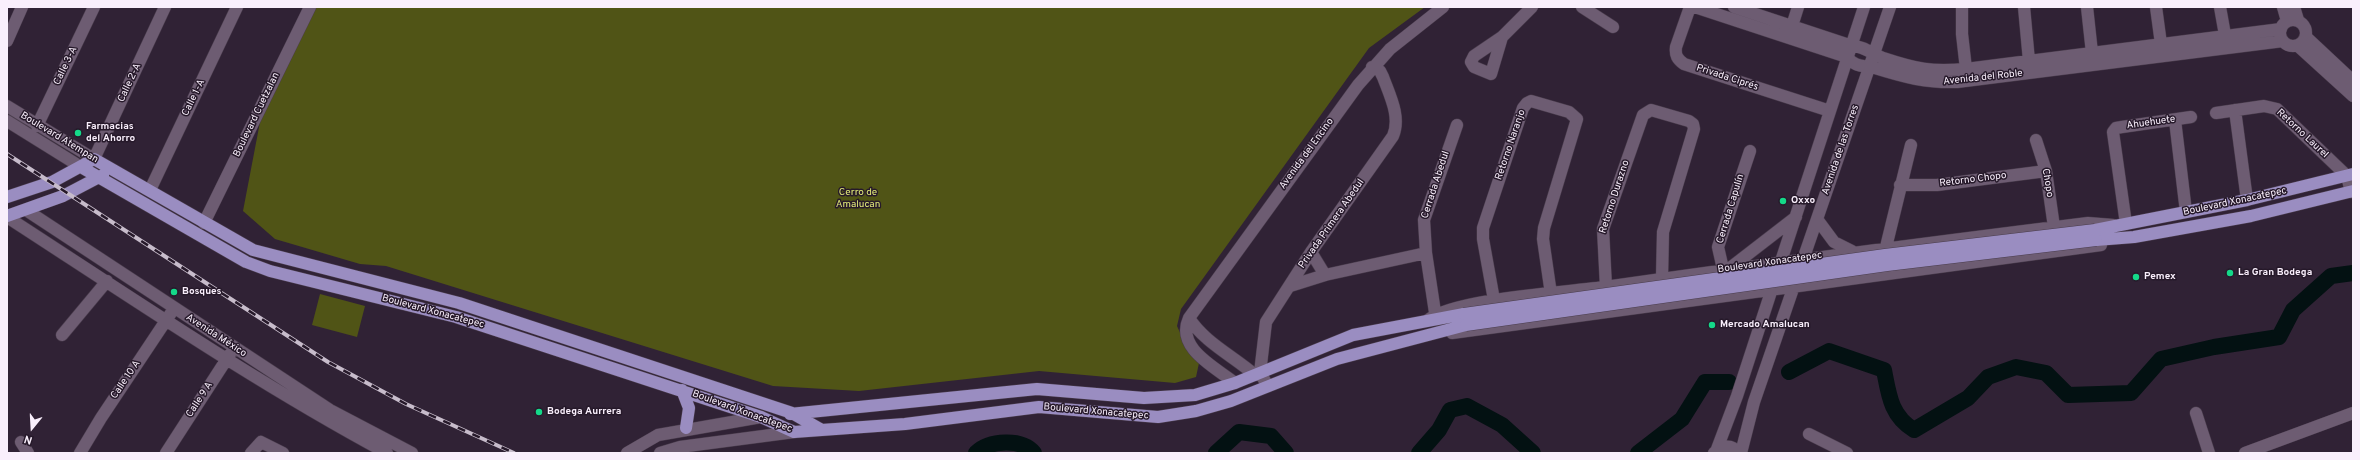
<!DOCTYPE html>
<html>
<head>
<meta charset="utf-8">
<style>
  body { margin:0 }
  #map { position:relative; width:2360px; height:460px; overflow:hidden; background:#302235; font-family:Overpass,sans-serif }
  canvas { display:block }
  .frame { position:absolute; inset:0; border:8px solid #f9effc; pointer-events:none }
  .north { position:absolute; left:12px; top:408px; width:40px; height:40px; -webkit-text-stroke:3px #26192a; paint-order:stroke; rotate:198deg; font-size:11px; font-weight:700; line-height:16px; text-align:center; color:#f9effc }
  .north::after { content:''; display:block; margin:auto; width:14px; height:18px; background:#f9effc; clip-path:polygon(50% 0,100% 100%,50% 72%,0 100%) }
</style>
</head>
<body>
<div id="map">
<canvas width="2360" height="460"></canvas>
<div class="frame"></div>
<div class="north">N</div>
</div>
<script>
const context = document.querySelector('canvas').getContext('2d');
context.lineJoin = 'round';
function paint(path, color) { context.fillStyle = color; context.fill(path, 'evenodd'); }
function stroke(path, color, width, dash) { context.strokeStyle = color; context.lineWidth = width; context.lineCap = dash ? 'butt' : 'round'; context.setLineDash(dash || []); context.stroke(path); }
function write(font, color, halo, rows, align = 'center') {
  context.font = font + ' Overpass,sans-serif'; context.lineWidth = 3; context.setLineDash([]); context.textBaseline = 'middle'; context.strokeStyle = halo; context.fillStyle = color; for (const [text, x, y, turn = 0] of rows) {
    context.save(); context.translate(x, y); context.rotate((+turn || 0) * Math.PI / 180); context.textAlign = isNaN(turn) ? turn : align; if (halo) context.strokeText(text, 0, 0); context.fillText(text, 0, 0); context.restore();
  }
}
paint(new Path2D(`
  M314,7H1425L1369,48L1181,309L1177,326L1188,350L1199,363L1196,377L1175,383L1039,371L859,391L773,386L386,266L360,264L275,239L243,211L260,122Z
  M320,294L365,306L357,337L312,325Z`), '#505416');
stroke(new Path2D(`
  M1789,372L1829,351L1884,370C1889,396 1891,416 1914,430L1968,398L1988,377L2016,367L2046,373L2068,395L2131,393L2161,359L2214,347L2279,337L2293,310L2331,276L2353,273
  M976,453C989,440 1022,438 1034,453
  M1216,453L1239,432L1271,436L1286,453
  M1419,453L1439,430L1450,410L1467,406L1502,425L1533,453
  M1638,453L1682,419L1705,382H1729`), '#031112', 16);
const minor = new Path2D(`
  M1582,7L1613,27
  M1690,7L1676,47C1675,55 1677,59 1684,64L1830,111
  M1695,7L1847,57C1856,68 1863,65 1875,68C1904,77 1926,83 1957,82L2283,41
  M1734,7L1852,46C1864,46 1872,54 1883,58C1916,69 1931,72 1966,69L2281,29
  M1962,7V34L1966,69
  M2024,7L2029,61
  M2087,7L2092,53
  M2156,7L2161,44
  M2220,7L2225,35
  M2283,7L2287,21
  M2294,7L2298,20
  M2280 33a13 13 0 1 1 26 0a13 13 0 1 1-26 0Z
  M1792,26L1798,7
  M1502,37L1491,74L1474,67L1471,62L1474,56L1502,37L1532,7
  M2306,37L2353,81
  M7,41L22,7
  M2298,46L2353,96
  M7,106L94,159L165,7
  M2235,110L2247,200
  M2216,113L2264,106L2277,109L2347,176L2351,192
  M2175,120L2186,212
  M7,121L81,167
  M37,126L94,7
  M2036,140L2046,171L2054,227
  M1900,185H1937L2046,171
  M150,190L237,7
  M26,210L330,410L412,453
  M7,217C132,298 255,382 387,453
  M1817,219L1834,242L1852,251
  M204,223L310,7
  M2126,224L2113,132L2116,128L2122,127L2191,117
  M1886,247L1911,145
  M1311,252L1325,275
  M1730,268L1796,217
  M1723,269L1718,247L1750,151
  M1290,286L1325,275L1426,253
  M1606,287L1603,229L1643,115L1651,110L1689,121L1693,124L1694,129L1663,232L1662,278
  M1494,300L1483,239V228L1523,108L1527,103L1531,101L1569,112L1577,119L1544,228L1543,239L1551,294
  M1189,318C1204,342 1233,356 1255,375
  M1436,319L1426,253L1424,220L1457,125
  M1428,320C1452,299 1568,292 1605,287C1766,264 1927,243 2088,223L2113,225
  M1452,333L2101,245
  M62,335L107,281
  M1235,383C1215,367 1175,348 1189,318L1358,85L1390,49L1443,7
  M1268,386L1260,373L1266,322L1311,252L1393,136C1401,117 1390,96 1383,77L1380,71L1372,67
  M2196,413L2209,453
  M1809,434L1847,453
  M21,442L28,453
  M1717,449L1737,396L1864,7
  M80,453L101,418L171,313
  M166,453L230,354
  M251,453L261,442L283,453
  M627,453L658,435L761,417
  M660,453L680,447L794,432
  M1714,453C1721,445 1732,444 1738,453
  M1741,453L1754,402L1890,7
  M2245,453L2353,413`);
const major = new Path2D(`
  M81,167L246,262L270,271L456,317L761,417L794,432L905,424L1039,407L1158,417L1196,411L1231,401L1337,359L1466,325
  M7,197L52,182L94,159L253,250L459,303L792,413L820,429
  M7,216L63,196L103,175
  M2095,230L2247,200L2353,174
  M2096,240L2134,237L2251,216L2353,191
  M682,390L689,408L686,428
  M790,414L1037,389L1144,398L1195,395L1235,383L1353,335L1464,314`);
stroke(minor, '#4a3d4d', 13);
stroke(major, '#4a3d4d', 13);
stroke(minor, '#6d5c72', 12);
stroke(major, '#9a8dc1', 12);
const rail = new Path2D(`
  M7,154L328,362L406,404L514,453`);
stroke(rail, '#c7bccb', 4);
stroke(rail, '#26192a', 2.5, [8]);
const majorBridge = new Path2D(`
  M1464,314L1885,255L2095,230
  M1466,325L1887,265L2096,240`);
stroke(majorBridge, '#4a3d4d', 13, []);
stroke(majorBridge, '#9a8dc1', 12);
for (const [x, y, r, color] of [
  [78,133,4,"#14d989"],
  [1783,201,4,"#14d989"],
  [2230,273,4,"#14d989"],
  [2136,277,4,"#14d989"],
  [174,292,4,"#14d989"],
  [1712,325,4,"#14d989"],
  [539,412,4,"#14d989"]
]) { const dot = new Path2D(); dot.arc(x, y, r, 0, 2 * Math.PI); context.fillStyle = color; context.fill(dot); stroke(dot, '#26192a', 1.5); }
write('10px', '#f9effc', '#26192a', [
  ["Calle 3-A",66,66,-64],
  ["Privada Ciprés",1727,78,18],
  ["Avenida del Roble",1983,78,-6],
  ["Calle 2-A",130,83,-65],
  ["Calle 1-A",194,98,-64],
  ["Boulevard Cuetzalan",257,115,-64],
  ["Ahuehuete",2151,123,-8],
  ["Retorno Laurel",2302,134,43],
  ["Boulevard Atempan",59,138,31],
  ["Retorno Naranjo",1511,145,-71],
  ["Avenida de las Torres",1841,150,-71],
  ["Avenida del Encino",1307,154,-54],
  ["Retorno Chopo",1973,180,-7],
  ["Chopo",2047,183,80],
  ["Cerrada Abedul",1436,185,-72],
  ["Retorno Durazno",1615,197,-72],
  ["Boulevard Xonacatepec",2235,202,-12],
  ["Cerrada Capulín",1731,209,-73],
  ["Privada Primera Abedul",1332,224,-55],
  ["Boulevard Xonacatepec",1770,263,-8],
  ["Boulevard Xonacatepec",433,312,15],
  ["Avenida México",216,336,33],
  ["Calle 10 A",126,380,-56],
  ["Calle 9 A",200,400,-57],
  ["Boulevard Xonacatepec",742,412,20],
  ["Boulevard Xonacatepec",1096,412,5]
]);
write('bold 10px', '#f9effc', '#26192a', [
  ["Farmacias",86,127],
  ["del Ahorro",86,139],
  ["Oxxo",1791,201],
  ["La Gran Bodega",2238,273],
  ["Pemex",2144,277],
  ["Bosques",182,292],
  ["Mercado Amalucan",1720,325],
  ["Bodega Aurrera",547,412]
], 'left');
write('10px', '#e4ed79', '#26192a', [
  ["Cerro de",858,193],
  ["Amalucan",858,205]
]);
</script>
</body>
</html>
